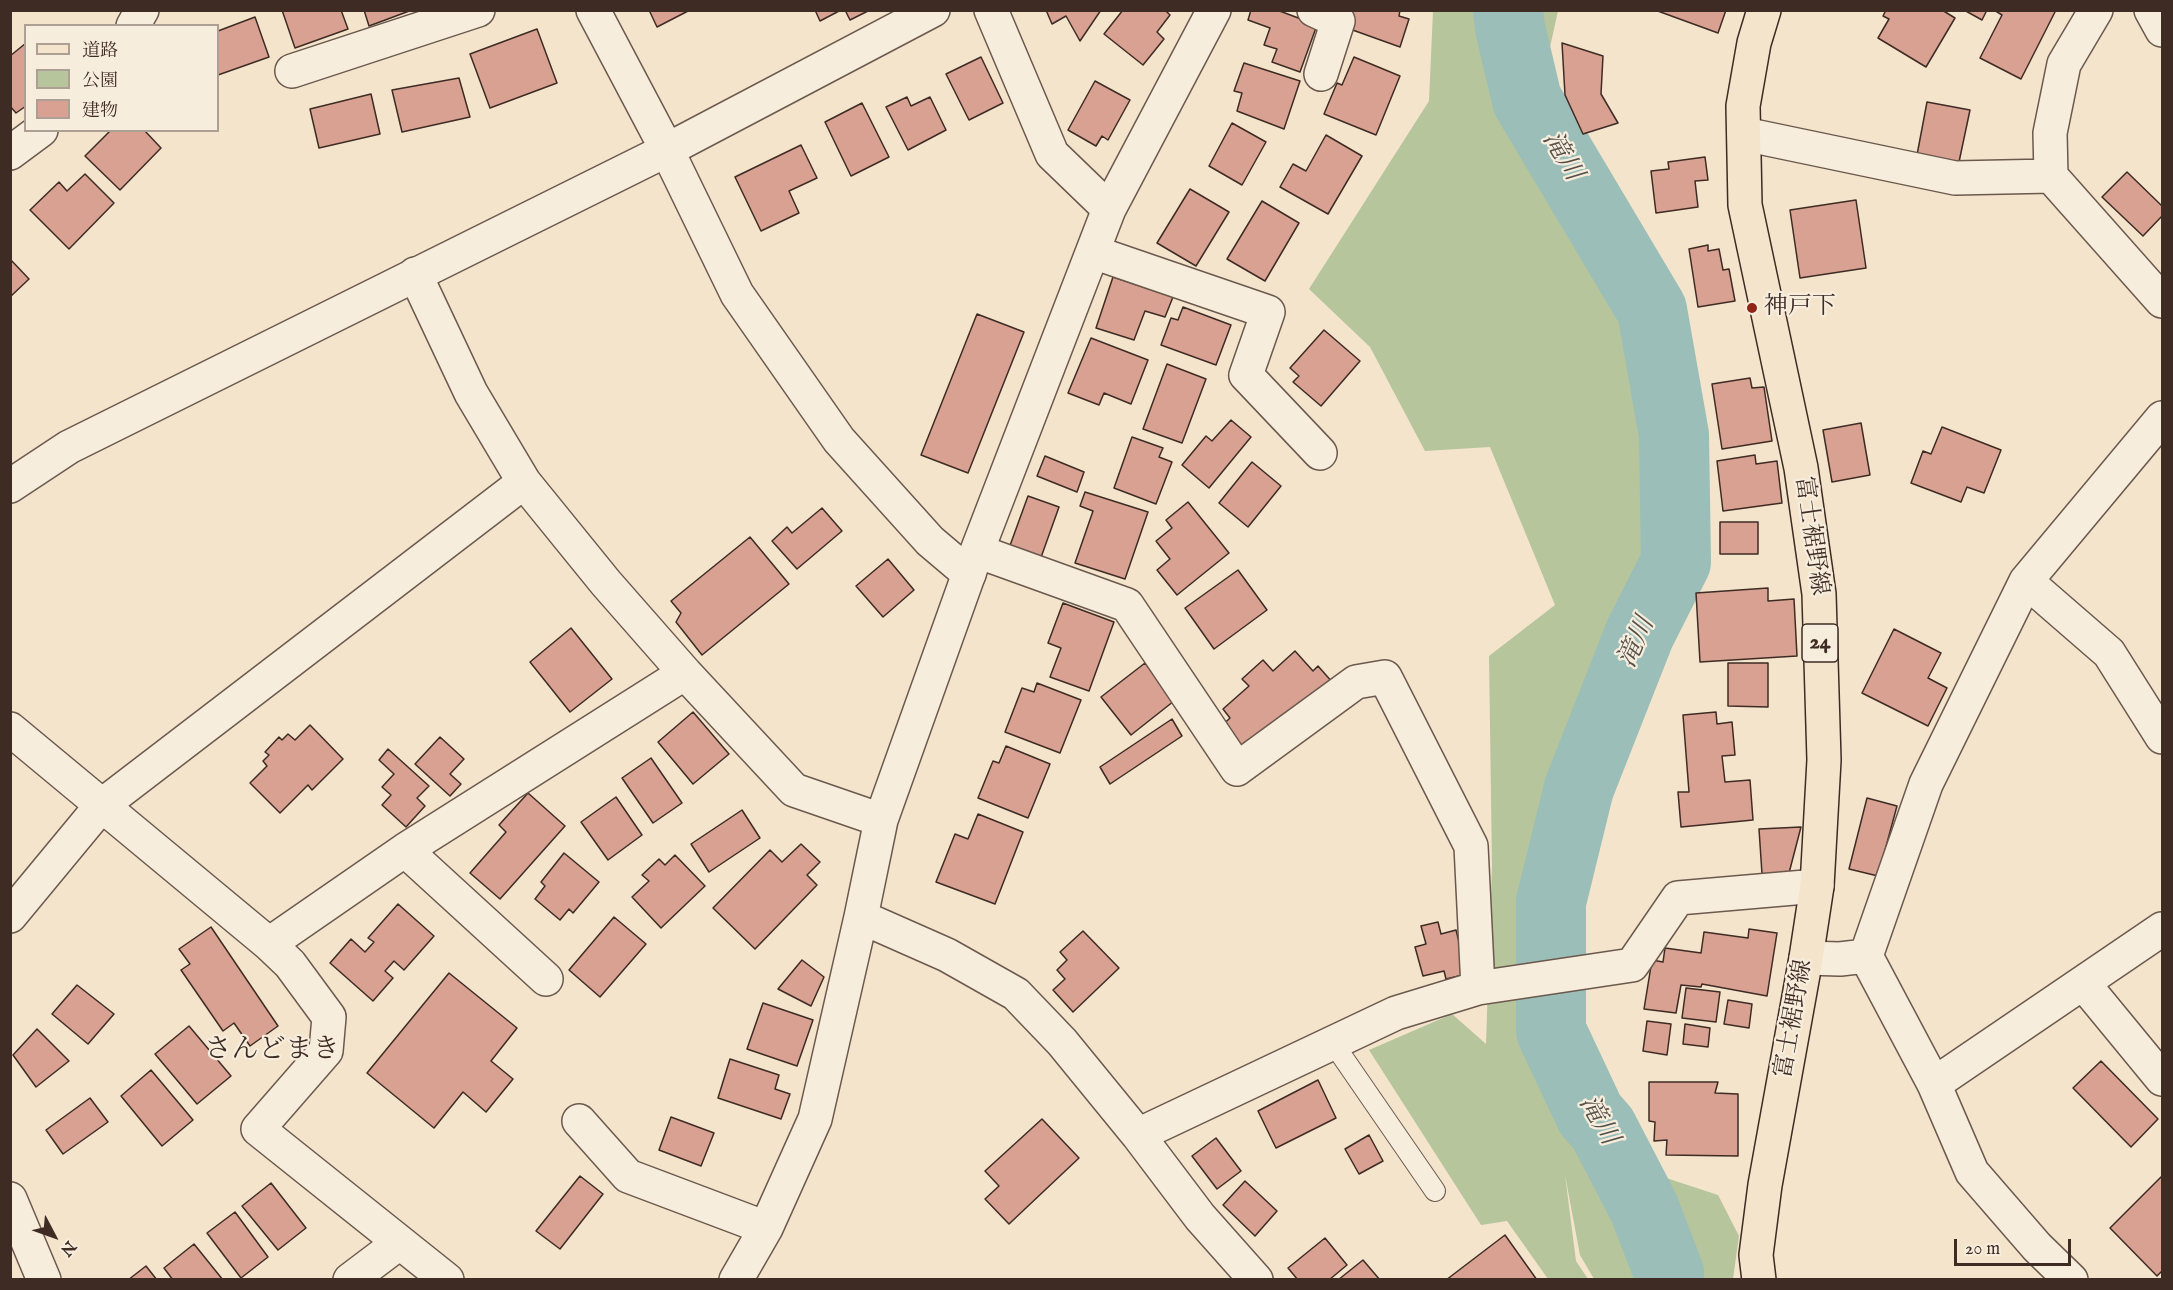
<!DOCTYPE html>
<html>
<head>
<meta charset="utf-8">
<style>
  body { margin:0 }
  #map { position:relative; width:2173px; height:1290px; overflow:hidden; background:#f3e4cb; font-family:"IM FELL English","Noto Serif JP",serif }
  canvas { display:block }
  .frame { position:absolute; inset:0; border:12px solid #3e2b24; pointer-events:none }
  .legend { position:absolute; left:24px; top:24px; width:195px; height:108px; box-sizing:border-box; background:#f7eddd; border:2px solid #ad9f93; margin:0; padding:8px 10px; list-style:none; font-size:18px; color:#3e2b24 }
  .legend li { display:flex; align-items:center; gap:12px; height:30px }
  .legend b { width:30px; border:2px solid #ad9f93 }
  .north { position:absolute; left:24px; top:1206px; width:60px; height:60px; -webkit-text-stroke:4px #f7eddd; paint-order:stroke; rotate:131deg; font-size:16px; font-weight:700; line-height:24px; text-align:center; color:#3e2b24 }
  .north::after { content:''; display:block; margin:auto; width:21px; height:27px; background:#3e2b24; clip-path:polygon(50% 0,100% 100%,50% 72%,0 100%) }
  .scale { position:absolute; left:1954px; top:1239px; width:117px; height:27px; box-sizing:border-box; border:3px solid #3e2b24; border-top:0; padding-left:8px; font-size:18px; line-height:21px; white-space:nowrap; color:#3e2b24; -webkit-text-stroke:4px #f7eddd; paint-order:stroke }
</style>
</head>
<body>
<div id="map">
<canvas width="2173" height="1290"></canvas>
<div class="frame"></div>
<ul class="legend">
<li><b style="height:8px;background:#f3e4cb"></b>道路</li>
<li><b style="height:16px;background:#b6c59b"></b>公園</li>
<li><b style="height:16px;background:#d9a191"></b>建物</li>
</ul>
<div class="north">N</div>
<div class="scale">20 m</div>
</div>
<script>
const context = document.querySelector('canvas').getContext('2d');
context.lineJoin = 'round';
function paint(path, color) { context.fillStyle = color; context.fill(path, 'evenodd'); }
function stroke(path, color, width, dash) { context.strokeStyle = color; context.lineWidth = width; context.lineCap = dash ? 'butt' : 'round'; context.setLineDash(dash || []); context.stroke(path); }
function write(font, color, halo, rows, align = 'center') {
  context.font = font + ' "IM FELL English","Noto Serif JP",serif'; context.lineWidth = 4.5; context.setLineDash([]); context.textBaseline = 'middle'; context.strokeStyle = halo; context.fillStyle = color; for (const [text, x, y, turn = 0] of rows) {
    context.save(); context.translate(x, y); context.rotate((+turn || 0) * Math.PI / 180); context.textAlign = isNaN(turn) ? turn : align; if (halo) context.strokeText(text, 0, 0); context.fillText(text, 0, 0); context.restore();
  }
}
paint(new Path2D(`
  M1433,11H1558L1527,151L1595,243L1650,361L1666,501L1663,559L1640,659L1584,869L1561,994L1602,1058L1654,1174L1718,1195L1739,1236L1733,1279H1594L1580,1255L1565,1175L1576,1261L1588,1279H1548L1507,1221L1481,1225L1369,1050L1452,1014L1486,1044L1492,866L1489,656L1555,605L1490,447L1425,451L1370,347L1309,289L1429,101Z`), '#b6c59b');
stroke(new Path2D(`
  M1508,10L1510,28L1527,100L1652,310L1674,435L1676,562L1640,633L1579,788L1551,902V1031L1590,1114L1603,1129L1644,1208L1669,1273V1280`), '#9bbeb8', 70);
const building = new Path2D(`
  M282,10H341L348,29L295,48Z
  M364,10H412L369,26Z
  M649,10H690L657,27Z
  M815,10H841L820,21Z
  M845,10H868V11L850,20Z
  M1046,10H1101L1080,41L1066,16L1052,24Z
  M1123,10H1165L1170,15L1157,32L1164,39L1143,65L1104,34Z
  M1251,10H1277L1317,25L1300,72L1272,62L1277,49L1264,45L1270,28L1248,20Z
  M1353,10H1400L1399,16L1409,19L1400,47L1347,28Z
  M1655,10H1726L1718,33Z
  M1886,10H1942L1955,18L1926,67L1878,38L1889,19L1883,16Z
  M1964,10H1987L1982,20Z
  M1994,10H2056L2021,79L1980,58L2002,15Z
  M255,17L269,57L218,75V31Z
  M537,29L557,83L490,108L470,54Z
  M26,43V106L16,113L10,106V56Z
  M1562,43L1603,56L1601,94L1618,123L1583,134L1565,95Z
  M981,57L1003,103L969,120L946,74Z
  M1354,57L1400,76L1376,135L1324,114L1337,83L1342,85Z
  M1244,63L1300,81L1284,129L1237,111L1242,93L1234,91Z
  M459,78L470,117L402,132L392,90Z
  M1095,81L1130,100L1108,140L1102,136L1096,146L1068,130Z
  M371,94L380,134L319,148L310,109Z
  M907,97L911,106L930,97L946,130L908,150L886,107Z
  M1927,102L1970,110L1959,162L1917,155Z
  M862,103L889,157L851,176L825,122Z
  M1232,123L1266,142L1242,185L1209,166Z
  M111,130H144L161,148L120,190L85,156Z
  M1326,135L1362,156L1328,214L1280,187L1293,164L1306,171Z
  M801,145L817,178L789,191L799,213L761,231L735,177Z
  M1705,157L1708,180L1695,181L1698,207L1656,213L1651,171L1669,169L1668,162Z
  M2127,172L2162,206V216L2143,236L2102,197Z
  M85,174L114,203L69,249L30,210L59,182L67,191Z
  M1190,189L1229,212L1196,266L1157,243Z
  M1856,200L1866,268L1800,278L1790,210Z
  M1262,201L1299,223L1265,281L1227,259Z
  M1708,245V251L1719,249L1723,270L1729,269L1735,301L1698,307L1689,249Z
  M10,259L29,279L10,297Z
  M1113,277L1173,297L1165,317L1145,311L1134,340L1096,328Z
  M1183,307L1231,325L1216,365L1161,345L1171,318L1178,320Z
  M977,314L1024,332L968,473L921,455Z
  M1324,330L1360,361L1321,406L1293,382L1299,376L1290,368Z
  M1091,338L1148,360L1131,404L1104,393L1099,405L1068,393Z
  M1167,364L1206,379L1182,443L1143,429Z
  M1750,378L1752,388L1764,387L1772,441L1722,449L1712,384Z
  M1231,420L1251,437L1209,488L1182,465L1206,436L1212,441Z
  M1861,423L1870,475L1832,482L1823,430Z
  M1942,427L2001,450L1984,493L1967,487L1961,502L1911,483L1923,451L1931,454Z
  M1132,437L1163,448L1159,457L1172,462L1156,504L1114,488Z
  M1755,455L1756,464L1777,461L1782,503L1723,511L1717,461Z
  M1045,456L1084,472L1077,492L1037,476Z
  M1252,462L1281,486L1248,527L1219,503Z
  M1085,492L1148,512L1125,579L1075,563L1093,511L1080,506Z
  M1028,496L1059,507L1039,563L1008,551Z
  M1188,502L1229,553L1177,595L1157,570L1170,559L1156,541L1172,528L1166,520Z
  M822,508L842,531L797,569L772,541L787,527L792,533Z
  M1720,522H1758V554H1720Z
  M750,537L789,584L702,655L676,622L681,613L671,601Z
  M888,559L914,590L883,617L856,586Z
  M1238,570L1267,610L1214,649L1185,608Z
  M1768,588V601L1794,599L1797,656L1700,662L1696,593Z
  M1063,603L1114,622L1089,691L1050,677L1061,648L1048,643Z
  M571,628L612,679L570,712L530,662Z
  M1894,629L1941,653L1928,678L1947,688L1928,726L1862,693Z
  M1295,651L1313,671L1318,666L1333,683L1242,762L1215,732L1230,718L1223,709L1249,686L1242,679L1263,660L1273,671Z
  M1145,663L1174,701L1131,735L1101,697Z
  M1728,663H1768V707L1728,706Z
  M1037,683L1081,700L1060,753L1005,732L1022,688L1034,692Z
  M693,712L729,754L693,784L658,742Z
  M1716,712L1717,724L1732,722L1735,755L1722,756L1725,782L1750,780L1753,820L1681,827L1678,792H1689L1683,715Z
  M1172,719L1182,736L1110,784L1100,767Z
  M310,725L343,759L312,790L308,785L280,813L250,783L267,766L263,761L269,755L265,752L279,737L282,740L288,734L295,740Z
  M440,737L464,759L450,774L461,784L450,796L415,764Z
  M1006,746L1050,764L1028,818L978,798L993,761L999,763Z
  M388,749L429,786L417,798L425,806L406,827L382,805L391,795L382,787L394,774L379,760Z
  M651,758L682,803L653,823L622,778Z
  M528,793L565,826L500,899L470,873L506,832L499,825Z
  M616,797L642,835L608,860L581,822Z
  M1867,798L1897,806L1878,876L1849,869Z
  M742,810L760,838L709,872L691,844Z
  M978,814L1023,832L995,904L936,882L955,834L968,839Z
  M1801,827L1789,873L1762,874L1759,829Z
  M801,844L820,862L807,875L817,885L755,949L713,908L770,850L782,862Z
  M564,853L599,882L573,913L569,909L560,920L535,899L545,886L541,882Z
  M675,855L705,886L661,928L632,897L649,881L642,875L659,859L665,865Z
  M398,904L434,936L404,970L394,961L385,971L393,978L373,1001L330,963L351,939L365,952L374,942L368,938Z
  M614,917L646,944L600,997L569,970Z
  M1438,922L1441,934L1456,930L1467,974L1446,979L1444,971L1423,976L1415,947L1426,944L1421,926Z
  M211,927L278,1026L250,1046L234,1023L223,1031L181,970L190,964L179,949Z
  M1749,929L1777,933L1767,996L1702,984L1701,987L1681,985L1676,1013L1644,1009L1652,960L1663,962L1665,948L1701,953L1704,932L1748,938Z
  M1083,931L1119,968L1073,1012L1053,990L1065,979L1057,970L1067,960L1060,952Z
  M802,960L824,977L811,1006L778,989Z
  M449,973L517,1028L491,1061L513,1079L486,1112L463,1092L434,1128L367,1073Z
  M77,985L114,1014L88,1044L52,1014Z
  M1686,988L1720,992L1716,1022L1682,1018Z
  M1728,1000L1752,1004L1749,1028L1724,1024Z
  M763,1003L813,1020L797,1066L747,1049Z
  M1647,1021L1671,1024L1667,1055L1643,1051Z
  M1685,1024L1710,1028L1708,1047L1683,1044Z
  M189,1026L231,1076L197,1104L155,1054Z
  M37,1029L69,1061L36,1087L13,1055Z
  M730,1059L779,1075L775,1089L790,1094L781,1119L718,1098Z
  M2101,1061L2158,1119L2131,1147L2073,1088Z
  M151,1070L193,1120L162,1146L121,1096Z
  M1318,1080L1336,1118L1276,1148L1258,1111Z
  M1649,1082H1718L1715,1093L1738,1094V1156L1666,1155L1667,1140L1654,1141L1655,1122L1649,1121Z
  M90,1098L108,1122L63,1154L46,1130Z
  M671,1117L714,1133L701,1166L659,1150Z
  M1042,1119L1079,1158L1009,1224L985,1199L999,1186L985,1171Z
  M1369,1135L1383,1161L1359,1174L1345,1149Z
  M1216,1138L1241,1171L1217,1189L1192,1156Z
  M580,1176L603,1194L560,1249L536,1231Z
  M2162,1176V1271L2157,1276L2110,1228Z
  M1245,1181L1277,1211L1255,1236L1223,1205Z
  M271,1183L306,1228L278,1250L242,1206Z
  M235,1212L268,1257L241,1278L207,1233Z
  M1505,1235L1537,1280H1446Z
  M1325,1238L1347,1265L1329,1280H1298L1288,1268Z
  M194,1244L223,1280H173L164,1268Z
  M1363,1260L1380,1280H1338Z
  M146,1266L157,1280H128Z`);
paint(building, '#d9a191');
stroke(building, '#3e2b24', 1.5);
const service = new Path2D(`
  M1333,1043L1435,1191`);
const minor = new Path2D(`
  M991,10L1052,154L1109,209
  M1314,10L1338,21L1321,74
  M2096,10L2064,64L2050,133L2051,176L2162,301
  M2151,10L2162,30
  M133,26L142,10
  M292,71L478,10
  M1744,134L1955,178L2051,176
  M10,153L41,130
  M1093,252L1268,312L1246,375L1320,453
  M415,274L471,393L524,482
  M977,551L1127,605L1237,769L1356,682L1385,677L1471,846L1478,988
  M2026,581L2109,653L2162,737
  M10,729L269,944L290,964L329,1017L326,1051L258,1129L447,1280
  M405,850L546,979
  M10,916L101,806L524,482L606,583L685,673
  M861,917L947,955L1016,994L1062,1042L1138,1135L1200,1217L1256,1280
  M269,944L405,850L685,673L794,790L881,820
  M1866,956L1934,1084L1972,1172L2037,1247L2071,1280
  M1806,958L1840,959L1866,956L1926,784L2026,581L2162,418
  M2083,983L2162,1079
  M1934,1084L2162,929
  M579,1121L628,1176L766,1228
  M1138,1135L1396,1013L1478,988L1632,965L1678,898L1817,886
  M10,1199L44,1280
  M350,1280L399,1243
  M736,1280L766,1228L815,1119L861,917L881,820L977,551L1109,209L1214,10`);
const tertiary = new Path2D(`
  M593,10L667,150L737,294L839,440L930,541L969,574
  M10,486L69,447L667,150L933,10`);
const primary = new Path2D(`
  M1759,1280L1756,1255L1765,1185L1806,958L1817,886L1824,760L1819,594L1801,468L1745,205L1743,106L1754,43L1764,10`);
stroke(service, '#6b594e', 22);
stroke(minor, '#6b594e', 36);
stroke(tertiary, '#6b594e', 36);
stroke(primary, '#3e2b24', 36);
stroke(service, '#f7eddd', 20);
stroke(minor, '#f7eddd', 33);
stroke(tertiary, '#f7eddd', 33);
stroke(primary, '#f3e4cb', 33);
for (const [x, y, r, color] of [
  [1752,308,6,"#8f2418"]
]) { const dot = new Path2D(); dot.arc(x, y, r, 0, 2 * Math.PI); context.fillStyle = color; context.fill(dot); stroke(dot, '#f7eddd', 2); }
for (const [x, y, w] of [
  [1820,643,36]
]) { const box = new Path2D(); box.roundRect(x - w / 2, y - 19, w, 38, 4.5); context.fillStyle = '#f7eddd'; context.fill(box); stroke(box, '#3e2b24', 1.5); }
write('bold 22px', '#3e2b24', null, [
  ["24",1820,643]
]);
write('24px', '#3e2b24', '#f7eddd', [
  ["神戸下",1764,308]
], 'left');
write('24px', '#3e2b24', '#f7eddd', [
  ["富士裾野線",1810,536,82],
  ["富士裾野線",1795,1019,-80]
]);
write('italic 26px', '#555049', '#f7eddd', [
  ["滝川",1561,157,59],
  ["滝川",1638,643,-66],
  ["滝川",1597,1121,60]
]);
write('27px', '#3e2b24', '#f7eddd', [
  ["さんどまき",272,1051]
]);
</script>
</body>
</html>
